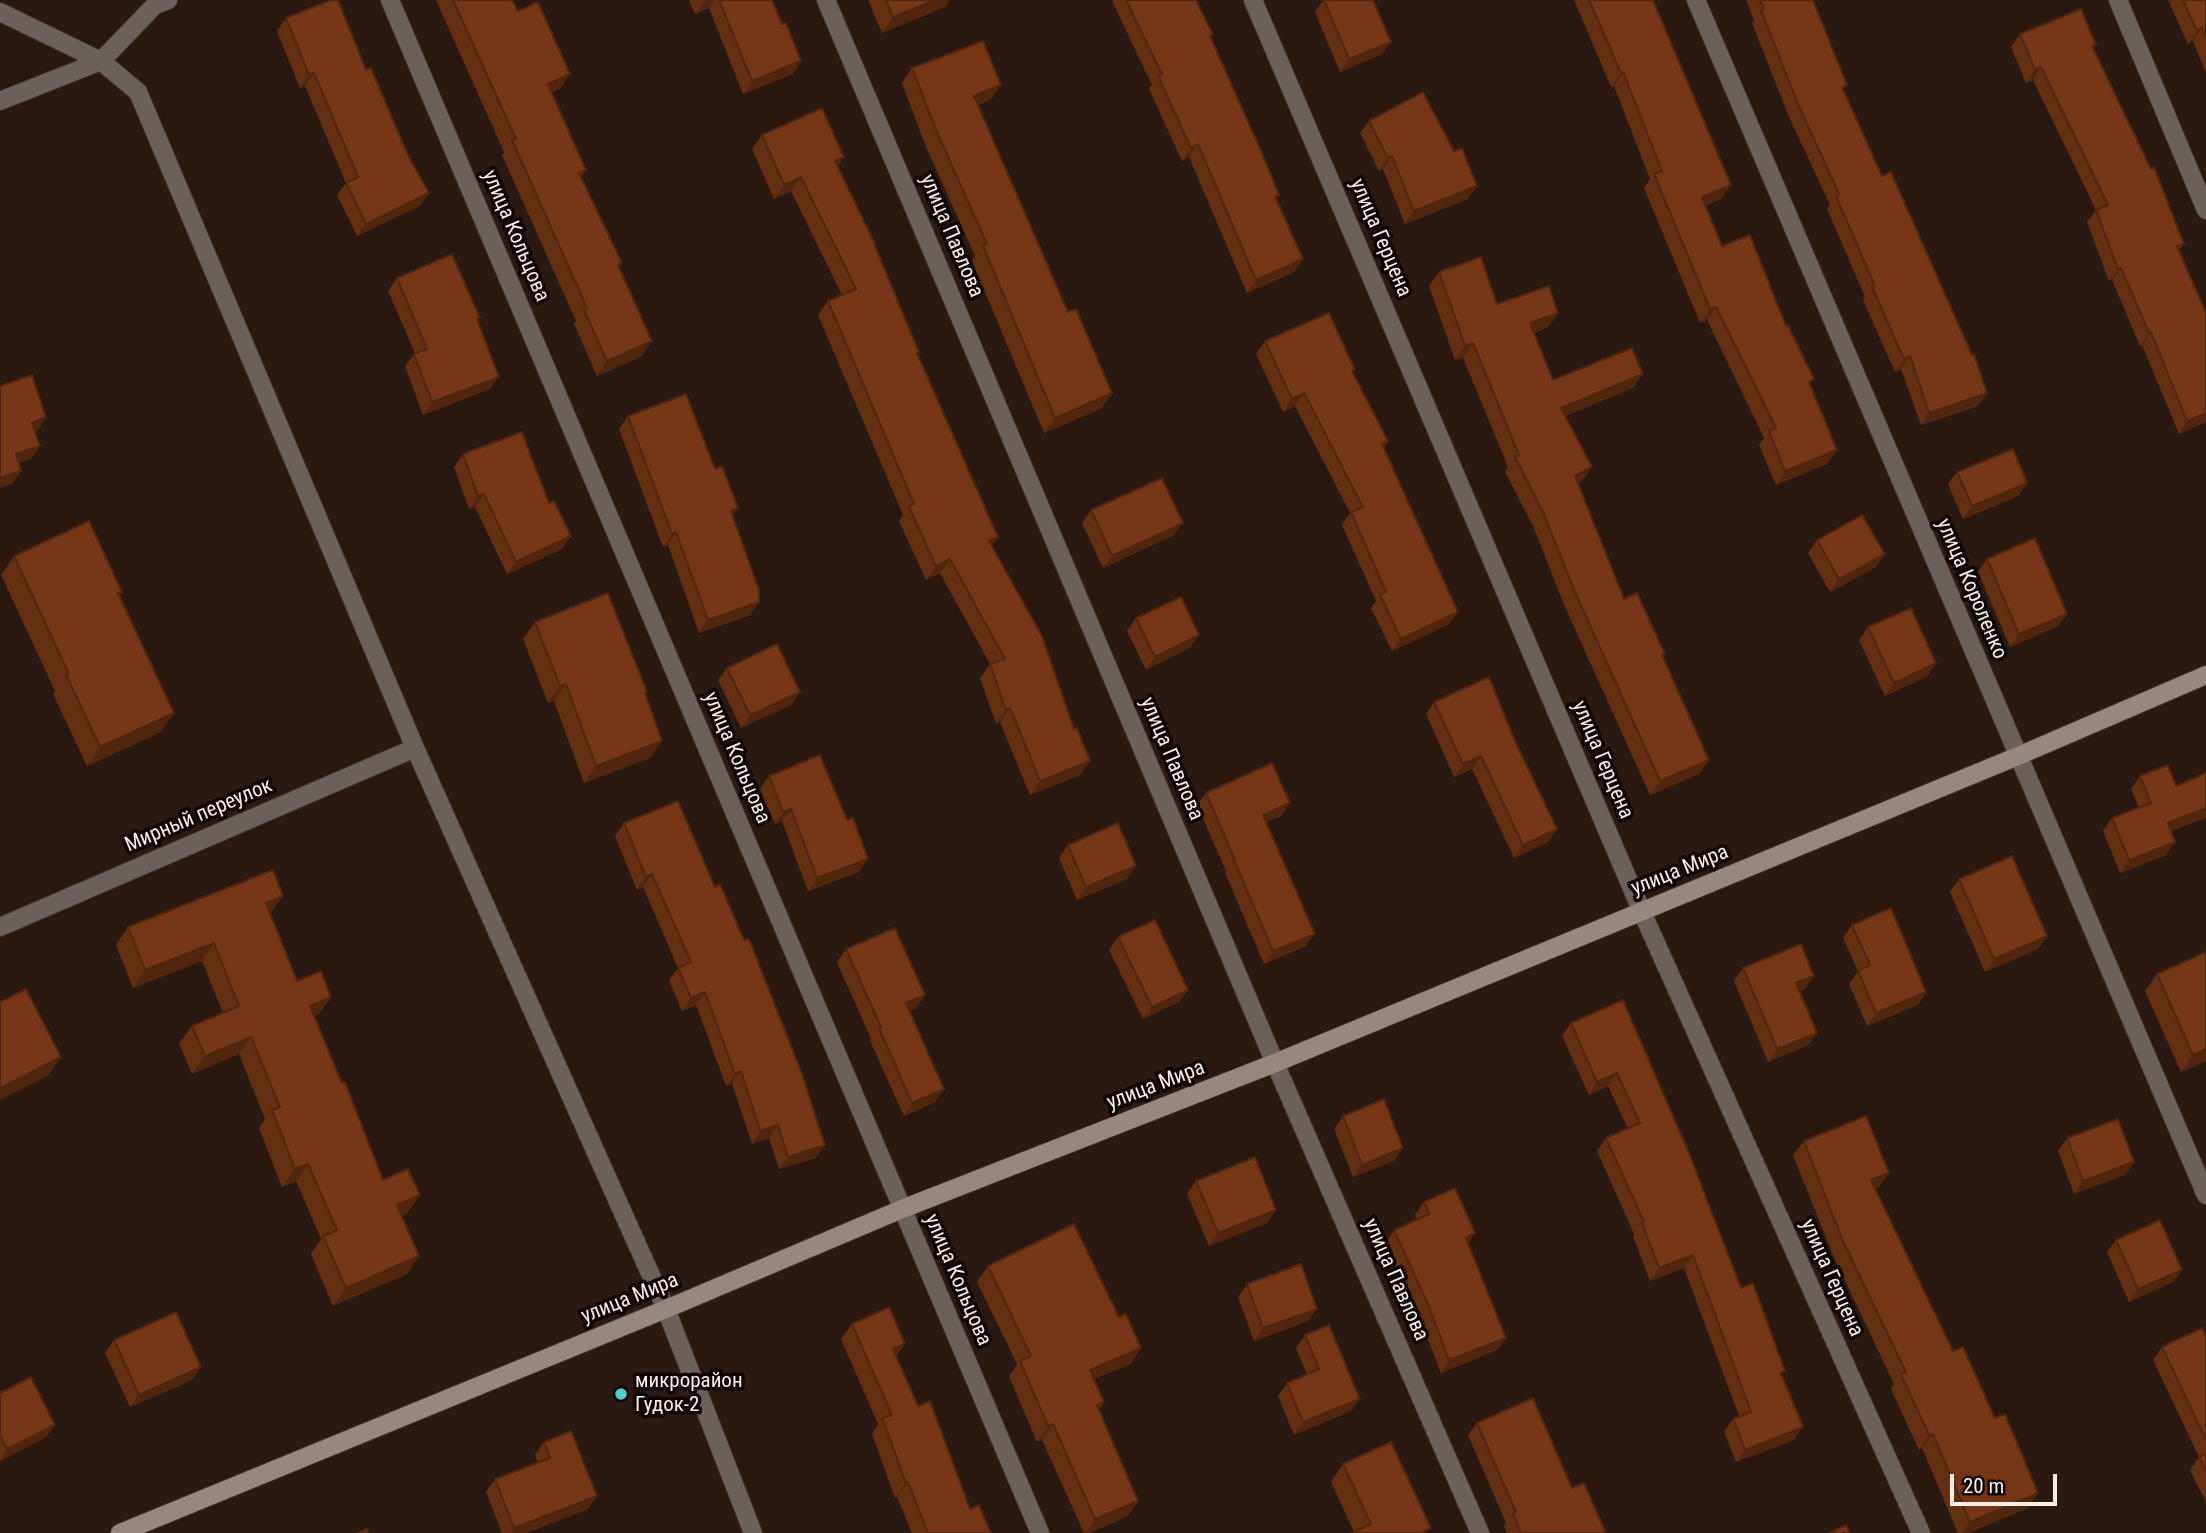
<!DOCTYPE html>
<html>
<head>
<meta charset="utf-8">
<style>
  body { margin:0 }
  #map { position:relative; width:2206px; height:1533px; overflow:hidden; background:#2a1911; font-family:"Roboto Condensed",sans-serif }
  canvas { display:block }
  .scale { position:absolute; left:1950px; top:1474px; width:107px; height:32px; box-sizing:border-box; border:4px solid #fbeee8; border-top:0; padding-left:9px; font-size:21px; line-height:24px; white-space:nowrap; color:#fbeee8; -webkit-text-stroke:5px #0d0604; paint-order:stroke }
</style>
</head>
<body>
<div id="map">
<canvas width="2206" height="1533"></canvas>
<div class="scale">20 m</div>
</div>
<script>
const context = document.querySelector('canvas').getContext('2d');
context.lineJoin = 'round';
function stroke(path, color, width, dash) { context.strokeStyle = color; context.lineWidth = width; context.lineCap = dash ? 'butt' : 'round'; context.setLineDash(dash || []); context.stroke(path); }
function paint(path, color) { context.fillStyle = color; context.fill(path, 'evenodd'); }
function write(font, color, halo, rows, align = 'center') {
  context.font = font + ' "Roboto Condensed",sans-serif'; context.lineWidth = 7; context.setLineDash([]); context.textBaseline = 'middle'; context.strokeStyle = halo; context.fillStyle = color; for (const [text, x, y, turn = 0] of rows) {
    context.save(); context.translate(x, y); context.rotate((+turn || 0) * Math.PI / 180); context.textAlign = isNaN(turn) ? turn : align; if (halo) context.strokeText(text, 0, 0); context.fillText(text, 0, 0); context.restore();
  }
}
const minor = new Path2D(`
  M390,0L1040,1533
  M826,0L1275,1063L1480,1533
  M1253,0L1642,912L1921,1533
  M1696,0L2206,1195
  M2118,0L2206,210
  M0,12L101,61L138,92L415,748L666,1309L753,1533
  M0,101L101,61L155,5L168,0
  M0,927L415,748`);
const secondary = new Path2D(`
  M120,1533L666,1309L902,1209L1275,1063L2018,756L2206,675`);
stroke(minor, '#43332b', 20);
stroke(secondary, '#43332b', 20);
stroke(minor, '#6a605c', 18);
stroke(secondary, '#968780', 18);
paint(new Path2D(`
  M436,0H512L560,89L552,92L586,170L581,177L622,263L619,267L642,356L597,376L574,324L576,321L502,155L504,152Z
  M689,0H772L793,74L743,94L709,8L695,14Z
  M868,0H950L945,7L882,33Z
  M1113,0H1196L1213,34L1210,38L1279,195L1276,199L1303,259L1294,272L1247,293L1189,157L1182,161L1149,89L1152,85L1112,1Z
  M1323,0H1373L1382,54L1340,72L1315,12Z
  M1574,0H1653L1721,199L1706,205L1722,246L1786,326L1810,385L1827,464L1776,485L1759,445L1764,438L1707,320L1700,323L1644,188L1650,179L1614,86L1611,87Z
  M1746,0H1813L1847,85L1843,90L1978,406L1921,425L1901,369L1895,372L1863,300L1865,297L1827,209L1830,205L1789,117L1752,23L1754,20Z
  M2168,0H2206V73L2193,41L2188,44Z
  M286,18L420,206L357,236L337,195L346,183L305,86L300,88L277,31Z
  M2020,34L2096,45L2093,48L2184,244L2179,250L2206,313V422L2179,434L2142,345L2140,346L2112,280L2109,281L2087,222L2096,210L2033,80L2026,83L2011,47Z
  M912,68L1001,85L990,100L978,105L1102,408L1044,433L972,261L975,256L926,147L902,83Z
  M1369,121L1468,199L1405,224L1383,169L1379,171L1360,133Z
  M762,135L838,166L875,248L919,352L918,354L1080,775L1030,795L1000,722L996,724L980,678L990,664L940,573L926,580L899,521L903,515L818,315L828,301L842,295L791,191L774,199L752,149Z
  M1439,272L1497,304L1558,313L1548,327L1534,333L1553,380L1633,388L1565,416L1592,467L1582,481L1578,483L1624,599L1665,654L1663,657L1709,760L1699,774L1650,795L1565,607L1533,526L1505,472L1508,467L1463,358L1455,360L1429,286Z
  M397,278L480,318L477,321L490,389L423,415L405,366L415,353L388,291Z
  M1265,341L1355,370L1353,373L1388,441L1383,448L1458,612L1449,624L1392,651L1371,608L1376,601L1342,525L1350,513L1295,406L1283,412L1256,354Z
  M628,416L733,516L759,602L750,615L699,633L668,545L663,547L619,429Z
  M463,454L562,549L507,574L475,507L469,509L454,467Z
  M1957,472L2027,483L2018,496L1963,519L1948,484Z
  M1091,510L1174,535L1103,568L1082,523Z
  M1817,540L1885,554L1876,567L1830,592L1808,553Z
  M14,556L122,592L119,595L161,732L87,766L53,694L55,691L1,575Z
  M1987,559L2067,614L2058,626L2010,647L1978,572Z
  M1136,618L1190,648L1146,670L1127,631Z
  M535,622L647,692L645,694L650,758L584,783L554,701L548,703L523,639Z
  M1868,627L1928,676L1885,696L1859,640Z
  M727,668L800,692L791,705L741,728L718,680Z
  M1434,702L1515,741L1557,829L1548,842L1514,858L1472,769L1454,777L1426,714Z
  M769,776L859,872L808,891L782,821L775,824L760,789Z
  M2140,776L2171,831L2166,855L2120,873L2103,831L2112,818L2139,808L2131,789Z
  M1206,793L1281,816L1266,822L1306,946L1264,964L1225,873L1226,871L1197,805Z
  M624,823L816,1158L779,1169L769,1138L752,1144L732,1084L726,1086L696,1005L682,1011L669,980L678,968L643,887L637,890L615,836Z
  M1068,845L1127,879L1077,900L1059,858Z
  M1959,879L2047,936L2038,949L1985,972L1950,892Z
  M271,914L297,981L331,997L319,1014L314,1016L383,1180L420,1195L407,1213L402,1215L407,1274L333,1306L311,1254L321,1239L296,1181L282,1187L259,1128L265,1119L239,1054L192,1074L179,1043L192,1026L223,1013L202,961L133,988L116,945L128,927Z
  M1852,925L1926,992L1918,1005L1867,1026L1849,984L1858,971L1843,938Z
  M1118,937L1188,990L1179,1002L1143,1019L1109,950Z
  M846,949L925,995L916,1008L909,1011L935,1102L904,1116L870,1041L871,1039L837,962Z
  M1743,968L1805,989L1800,991L1817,1033L1808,1045L1768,1062L1734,981Z
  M2157,974L2206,1061L2181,1072L2145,991Z
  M1623,1000L1741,1288L1782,1376L1794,1440L1736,1462L1724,1432L1733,1419L1739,1416L1684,1268L1650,1281L1633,1236L1634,1234L1597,1151L1606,1138L1628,1129L1608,1086L1589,1095L1562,1036L1571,1023Z
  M1343,1116L1394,1161L1353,1177L1334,1129Z
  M2067,1138L2134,1162L2125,1175L2074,1194L2058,1151Z
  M1804,1141L1879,1187L1875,1188L2028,1508L1968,1533H1958L1922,1448L1919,1450L1891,1389L1894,1384L1832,1253L1793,1155Z
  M1196,1181L1276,1210L1267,1223L1209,1246L1187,1194Z
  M1424,1202L1475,1233L1468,1243L1506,1338L1497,1350L1441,1373L1419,1316L1386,1243L1394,1230L1417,1220L1415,1215Z
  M2116,1240L2182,1270L2173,1282L2129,1302L2107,1252Z
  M988,1266L1119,1317L1141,1348L1130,1364L1094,1379L1104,1402L1099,1410L1138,1501L1128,1516L1089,1533H1084L1042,1440L1037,1442L1009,1376L1017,1364L977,1282Z
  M1247,1284L1308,1321L1254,1341L1238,1297Z
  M852,1324L896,1357L918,1406L970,1509L991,1533H912L897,1497L895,1498L872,1434L878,1424L841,1339Z
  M1305,1335L1351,1411L1294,1435L1278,1396L1287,1383L1307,1375L1296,1348Z
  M2206,1336V1502L2190,1470L2199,1457L2153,1360L2162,1347Z
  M114,1340L201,1367L192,1380L130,1407L105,1353Z
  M0,1393L55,1425L46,1437L0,1461Z
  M1477,1423L1572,1488L1606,1533H1507L1504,1526L1506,1523L1468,1435Z
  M544,1442L588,1509L526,1533H502L486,1492L495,1479L538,1463L535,1455Z
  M1343,1464L1427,1533L1354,1532L1331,1482Z`), '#642e11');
paint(new Path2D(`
  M707,0H714L709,8L695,14L704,1Z
  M935,0H950L945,7L882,33L893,17Z
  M2202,28L2193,41L2188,44L2197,31Z
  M1391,42L1382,54L1340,72L1349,59Z
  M801,61L793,74L743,94L752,81Z
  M2041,67L2033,80L2026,83L2035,70Z
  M1623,72L1614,86L1611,87L1621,73Z
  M314,73L305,86L300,88L309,75Z
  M570,74L560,89L538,99L548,84Z
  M1001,85L990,100L963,111L974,96Z
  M1198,144L1189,157L1182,161L1191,148Z
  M1392,156L1383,169L1379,171L1388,158Z
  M844,157L834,171L835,161Z
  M801,177L791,191L774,199L784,185Z
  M1731,185L1721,199L1692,211L1702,197Z
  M1477,186L1468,199L1405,224L1414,211Z
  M429,193L420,206L357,236L366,224Z
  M1303,259L1294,272L1247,293L1256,280Z
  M2121,268L2112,280L2109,281L2118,269Z
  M1716,307L1707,320L1700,323L1710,309Z
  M1558,313L1548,327L1520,337L1530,323Z
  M2151,332L2142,345L2140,346L2149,333Z
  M652,341L642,356L597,376L607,361Z
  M1473,343L1463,358L1455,360L1465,346Z
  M1910,356L1901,369L1895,372L1904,359Z
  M1643,374L1633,388L1551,422L1561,408Z
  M499,377L490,389L423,415L432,402Z
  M1112,393L1102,408L1044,433L1055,418Z
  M1304,393L1295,406L1283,412L1292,399Z
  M1987,393L1978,406L1921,425L1929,413Z
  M2206,413V422L2179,434L2187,421Z
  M46,417L38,430L23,435L32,423Z
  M40,446L31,459L7,467L16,454Z
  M1837,450L1827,464L1776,485L1785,471Z
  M1592,467L1582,481L1565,490L1575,476Z
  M21,471L12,484L0,488V478Z
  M2027,483L2018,496L1963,519L1972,506Z
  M484,494L475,507L469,509L478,496Z
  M738,508L729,521L731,511Z
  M1183,523L1174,535L1103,568L1112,556Z
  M676,532L668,545L663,547L672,534Z
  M571,536L562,549L507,574L516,562Z
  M998,537L988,551L989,541Z
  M1885,554L1876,567L1830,592L1839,579Z
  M950,559L940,573L926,580L936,566Z
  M759,602L750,615L699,633L708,620Z
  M1458,612L1449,624L1392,651L1401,639Z
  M2067,614L2058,626L2010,647L2019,634Z
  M1199,635L1190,648L1146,670L1155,657Z
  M1936,663L1928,676L1885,696L1894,683Z
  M566,684L554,701L548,703L560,686Z
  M800,692L791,705L741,728L750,715Z
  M1010,708L1000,722L996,724L1006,710Z
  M174,713L161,732L87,766L100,747Z
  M662,741L650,758L584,783L596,766Z
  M1481,756L1472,769L1454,777L1463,764Z
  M1709,760L1699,774L1650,795L1660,781Z
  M1090,761L1080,775L1030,795L1040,781Z
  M1290,803L1281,816L1254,827L1263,815Z
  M2206,808V818L2159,836L2168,823Z
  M791,809L782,821L775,824L783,812Z
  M1557,829L1548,842L1514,858L1523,845Z
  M2175,842L2166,855L2120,873L2129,860Z
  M868,859L859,872L808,891L817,878Z
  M1136,866L1127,879L1077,900L1086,887Z
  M652,874L643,887L637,890L646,877Z
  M283,896L271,913L266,903Z
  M1315,934L1306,946L1264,964L1273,951Z
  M2047,936L2038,949L1985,972L1994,959Z
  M214,943L202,961L133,988L145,970Z
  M1814,976L1805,989L1787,996L1796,983Z
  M1188,990L1179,1002L1143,1019L1152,1007Z
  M705,992L696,1005L682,1011L691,998Z
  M1926,992L1918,1005L1867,1026L1876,1013Z
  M925,995L916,1008L897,1016L906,1003Z
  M331,997L319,1014L298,1023L310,1006Z
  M1817,1033L1808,1045L1768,1062L1777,1049Z
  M251,1037L239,1054L192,1074L205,1056Z
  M2206,1049V1061L2181,1072L2193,1055Z
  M61,1057L48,1076L0,1100V1088Z
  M741,1071L732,1084L726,1086L735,1074Z
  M1617,1073L1608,1086L1589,1095L1597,1082Z
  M944,1089L935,1102L904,1116L912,1103Z
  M778,1125L769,1138L752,1144L760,1131Z
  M825,1145L816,1158L779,1169L788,1157Z
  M1403,1148L1394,1161L1353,1177L1362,1165Z
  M2134,1162L2125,1175L2074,1194L2083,1181Z
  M308,1164L296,1181L282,1187L295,1169Z
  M1889,1173L1879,1187L1861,1194L1871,1180Z
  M420,1195L407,1213L385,1223L397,1205Z
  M1276,1210L1267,1223L1209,1246L1218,1233Z
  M1475,1233L1466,1246V1238Z
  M1693,1255L1684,1268L1650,1281L1659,1268Z
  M419,1256L407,1274L333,1306L346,1288Z
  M2182,1270L2173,1282L2129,1302L2138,1289Z
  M1317,1309L1308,1321L1254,1341L1263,1328Z
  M1506,1338L1497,1350L1441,1373L1449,1360Z
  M905,1344L894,1359L893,1349Z
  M1141,1348L1130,1364L1080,1385L1090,1370Z
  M201,1367L192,1380L130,1407L139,1395Z
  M1360,1399L1351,1411L1294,1435L1303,1422Z
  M1053,1424L1042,1440L1037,1442L1048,1426Z
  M55,1425L46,1437L0,1461L7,1449Z
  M1803,1427L1794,1440L1736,1462L1745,1450Z
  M1933,1434L1922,1448L1919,1450L1929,1435Z
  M908,1482L897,1497L895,1498L906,1483Z
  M2038,1493L2028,1508L1968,1533H1962L1970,1522Z
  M597,1496L588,1509L526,1533H511L514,1528Z
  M1138,1501L1128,1516L1089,1533H1086L1095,1519Z`), '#51260e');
const building = new Path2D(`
  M331,0H338L366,70L371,68L407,153L429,193L366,224L346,183L358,177L314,73L309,75L286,18Z
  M453,0H512L518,11L538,2L570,74L548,84L586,170L579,173L622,263L618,265L652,341L607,361L584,310L587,308L512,140L516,139Z
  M719,0H772L782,24L786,23L801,61L752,81Z
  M886,0H935L893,17Z
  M1126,0H1196L1213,34L1210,36L1262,153L1279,195L1275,196L1303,259L1256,280L1198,144L1191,148L1158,76L1162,74Z
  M1324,0H1373L1391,42L1349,59Z
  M1589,0H1653L1731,185L1702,197L1722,246L1750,235L1786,326L1788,325L1814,379L1809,382L1837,450L1785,471L1769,431L1776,428L1716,307L1710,309L1654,174L1662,171L1623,72L1621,73Z
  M1760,0H1813L1847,85L1842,87L1882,176L1891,172L1972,355L1974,354L1987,393L1929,413L1910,356L1904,359L1872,287L1875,286L1836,196L1839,194L1798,104L1761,10L1764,9Z
  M2183,0H2206V38L2202,28L2197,31Z
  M2081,9L2096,45L2092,46L2151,169L2154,167L2184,244L2177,246L2206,313V413L2187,421L2151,332L2149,333L2121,268L2118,269L2096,210L2108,205L2041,67L2035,70L2020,34Z
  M983,41L1001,85L974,96L1068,312L1076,309L1112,393L1055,418L983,246L987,244L937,132L912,68Z
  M1423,92L1454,151L1462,148L1477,186L1414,211L1392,156L1388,158L1369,121Z
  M822,108L844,157L835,161L876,246H875L919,352L917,353L998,537L989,541L1042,636L1074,729L1077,728L1090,761L1040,781L1010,708L1006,710L990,664L1005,659L950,559L936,566L909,507L914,504L828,301L856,289L801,177L784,185L762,135Z
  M452,254L480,318L477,319L499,377L432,402L414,354L427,349L397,278Z
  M1481,257L1497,304L1549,286L1558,313L1530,323L1553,380L1632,348L1643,374L1561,408L1592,467L1575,476L1624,599L1637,593L1665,654L1662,655L1709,760L1660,781L1575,592L1543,512L1515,457L1519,455L1473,343L1465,346L1439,272Z
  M1329,313L1355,370L1352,371L1388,441L1382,444L1458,612L1401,639L1380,595L1386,592L1351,512L1363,507L1304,393L1292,399L1265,341Z
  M32,375L46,417L32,423L40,446L16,454L21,471L0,478V386Z
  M686,394L715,469L722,466L738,508L731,511L759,590V602L708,620L676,532L672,534L628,416Z
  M522,432L549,503L554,501L571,536L516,562L484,494L478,496L463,454Z
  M2013,449L2027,483L1972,506L1957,472Z
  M1162,478L1183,523L1112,556L1091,510Z
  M1862,515L1885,554L1839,579L1817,540Z
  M89,521L122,592L118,593L174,713L100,747L66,675L69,674L14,556Z
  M2035,538L2067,614L2019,634L1987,559Z
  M608,593L647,692L645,693L662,741L596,766L566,684L560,686L535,622Z
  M1181,597L1199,635L1155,657L1136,618Z
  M1911,608L1936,663L1894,683L1868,627Z
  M777,644L800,692L750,715L727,668Z
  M1489,677L1515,741L1557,829L1523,845L1481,756L1463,764L1434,702Z
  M820,755L847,820L853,818L868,859L817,878L791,809L783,812L769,776Z
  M1272,763L1290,803L1263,815L1315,934L1273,951L1234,860H1235L1206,793Z
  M2168,765L2176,786L2206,773V808L2168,823L2175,842L2129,860L2112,818L2151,803L2140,776Z
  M678,801L715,887L720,884L744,940L749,939L801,1071L825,1145L788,1157L778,1125L760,1131L741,1071L735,1074L705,992L691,998L678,968L691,962L652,874L646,877L624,823Z
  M1118,823L1136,866L1086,887L1068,845Z
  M2012,856L2047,936L1994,959L1959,879Z
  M273,870L283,896L266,903L297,981L321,971L331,997L310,1006L342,1083L345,1082L383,1180L408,1169L420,1195L397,1205L419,1256L346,1288L323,1236L337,1230L308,1164L295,1169L272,1110L280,1107L251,1037L205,1056L192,1026L239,1006L214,943L145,970L128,927Z
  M1891,908L1926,992L1876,1013L1858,971L1870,965L1852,925Z
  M1155,920L1188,990L1152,1007L1118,937Z
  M895,928L925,995L906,1003L944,1089L912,1103L879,1028L881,1027L846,949Z
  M1801,944L1814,976L1796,983L1817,1033L1777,1049L1743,968Z
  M2206,952V1049L2193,1055L2157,974Z
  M26,989L61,1057L0,1088V1002Z
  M1623,1000L1689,1153L1741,1288L1753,1283L1785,1371L1781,1373L1803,1427L1745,1450L1733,1419L1751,1412L1693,1255L1659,1268L1642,1223L1644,1222L1606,1138L1640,1123L1617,1073L1597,1082L1571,1023Z
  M1384,1099L1403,1148L1362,1165L1343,1116Z
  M1866,1116L1889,1173L1871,1180L1953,1351L1963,1347L1995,1418L2005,1414L2038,1493L1970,1522L1933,1434L1929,1435L1901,1374L1906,1372L1842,1239L1804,1141Z
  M2118,1119L2134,1162L2083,1181L2067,1138Z
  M1255,1157L1276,1210L1218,1233L1196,1181Z
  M1455,1188L1475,1233L1466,1238L1506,1338L1449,1360L1428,1304L1394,1230L1429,1214L1424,1202Z
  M2160,1220L2182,1270L2138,1289L2116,1240Z
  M1074,1224L1119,1317L1126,1314L1141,1348L1090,1370L1104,1402L1097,1405L1138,1501L1095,1519L1053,1424L1048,1426L1020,1361L1031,1356L988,1266Z
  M1301,1264L1317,1309L1263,1328L1247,1284Z
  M889,1307L905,1344L893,1349L918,1406L930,1401L970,1509L979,1505L991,1533H928L908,1482L906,1483L882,1418L892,1415L852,1324Z
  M176,1312L201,1367L139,1395L114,1340Z
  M1329,1325L1360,1399L1303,1422L1287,1383L1319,1369L1305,1335Z
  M2202,1328L2206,1336V1440L2162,1347Z
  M31,1377L55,1425L7,1449L0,1435V1393Z
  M1533,1398L1572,1488L1584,1483L1606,1533H1521L1513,1513L1516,1512L1477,1423Z
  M571,1431L597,1496L514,1528L495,1479L550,1458L544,1442Z
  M1391,1442L1431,1528L1424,1531L1425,1533H1351L1371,1524L1343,1464Z
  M2206,1454V1471L2199,1457Z
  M1846,1525L1850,1533H1829Z
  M367,1529L368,1533H357Z`);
paint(building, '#743614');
stroke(building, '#51260e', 2);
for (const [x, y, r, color] of [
  [621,1394,7,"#53cdca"]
]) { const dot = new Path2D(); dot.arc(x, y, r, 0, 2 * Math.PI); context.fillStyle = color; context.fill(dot); stroke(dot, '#0d0604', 2.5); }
write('21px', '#fbeee8', '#0d0604', [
  ["улица Кольцова",515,236,67],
  ["улица Павлова",951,236,67],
  ["улица Герцена",1380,238,67],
  ["улица Короленко",1971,589,67],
  ["улица Кольцова",736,758,67],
  ["улица Павлова",1171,759,67],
  ["улица Герцена",1602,760,67],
  ["Мирный переулок",199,816,-23],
  ["улица Мира",1680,871,-22],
  ["улица Мира",1156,1086,-21],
  ["улица Герцена",1831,1278,66],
  ["улица Кольцова",957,1280,67],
  ["улица Павлова",1395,1280,66],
  ["улица Мира",630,1299,-22]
]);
write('21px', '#fbeee8', '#0d0604', [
  ["микрорайон",635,1382],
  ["Гудок-2",635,1406]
], 'left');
</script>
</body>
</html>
